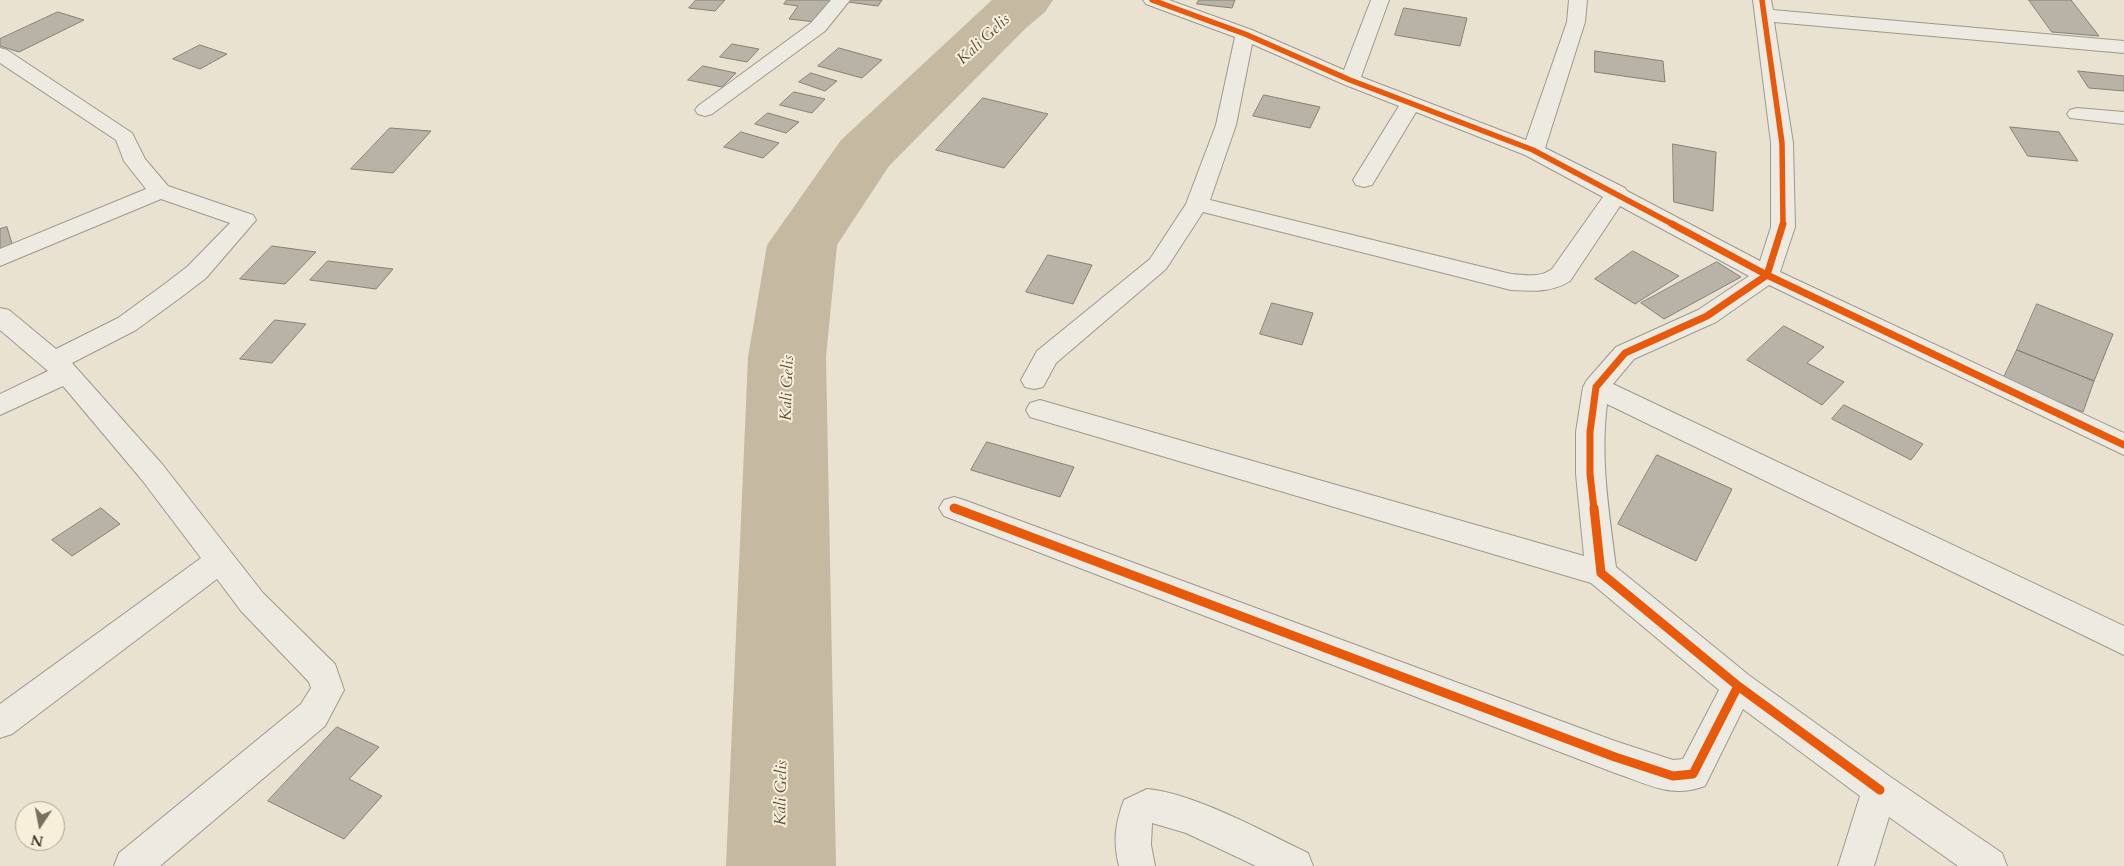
<!DOCTYPE html>
<html>
<head>
<meta charset="utf-8">
<style>
  body { margin:0 }
  #map { position:relative; width:2124px; height:866px; overflow:hidden; background:#eae2d0; font-family:Cardo,serif }
  canvas { display:block }
  .north { position:absolute; left:15px; top:801px; width:50px; height:50px; box-sizing:border-box; background:#f8efda; border:1px solid #aca392; border-radius:50%; rotate:191deg; font-size:14px; font-weight:700; line-height:20px; text-align:center; color:#3a3125 }
  .north::after { content:''; display:block; margin:auto; width:18px; height:22px; background:#786f61; clip-path:polygon(50% 0,100% 100%,50% 72%,0 100%) }
</style>
</head>
<body>
<div id="map">
<canvas width="2124" height="866"></canvas>
<div class="north">N</div>
</div>
<script>
const context = document.querySelector('canvas').getContext('2d');
context.lineJoin = 'round';
function paint(path, color) { context.fillStyle = color; context.fill(path, 'evenodd'); }
function stroke(path, color, width, dash) { context.strokeStyle = color; context.lineWidth = width; context.lineCap = dash ? 'butt' : 'round'; context.setLineDash(dash || []); context.stroke(path); }
function write(font, color, halo, rows, align = 'center') {
  context.font = font + ' Cardo,serif'; context.lineWidth = 4; context.setLineDash([]); context.textBaseline = 'middle'; context.strokeStyle = halo; context.fillStyle = color; for (const [text, x, y, turn = 0] of rows) {
    context.save(); context.translate(x, y); context.rotate((+turn || 0) * Math.PI / 180); context.textAlign = isNaN(turn) ? turn : align; if (halo) context.strokeText(text, 0, 0); context.fillText(text, 0, 0); context.restore();
  }
}
paint(new Path2D(`
  M992,0H1053L1045,12L1025,29L889,166L837,245L826,357L836,866H726L748,357L767,245L841,140Z`), '#c5b9a2');
const building = new Path2D(`
  M696,0H725L715,11L689,8Z
  M787,0H831L816,22L789,19L798,6L784,4Z
  M849,0H882L878,6L848,2Z
  M1199,0H1235L1232,8L1197,4Z
  M2029,0H2071L2099,36L2052,32Z
  M1404,8L1467,18L1460,46L1395,35Z
  M58,12L84,20L19,52L0,46V39Z
  M732,44L759,49L747,62L720,57Z
  M200,45L227,54L200,69L173,59Z
  M839,48L882,60L862,78L818,66Z
  M1595,51L1663,61L1665,82L1595,72Z
  M703,66L736,73L722,87L688,80Z
  M2078,71L2124,76V91L2089,88Z
  M811,73L837,81L825,91L799,82Z
  M794,92L825,99L812,113L780,105Z
  M1264,95L1320,107L1310,128L1253,116Z
  M983,98L1048,114L1004,168L936,150Z
  M768,113L799,122L786,133L755,124Z
  M2010,127L2059,132L2078,161L2028,156Z
  M390,128L431,131L393,173L351,169Z
  M741,132L779,143L763,158L724,147Z
  M1673,144L1716,152L1713,211L1674,202Z
  M7,227L13,247L0,251V229Z
  M272,246L316,252L285,284L240,279Z
  M1633,251L1679,276L1635,304L1595,279Z
  M1048,255L1092,265L1073,304L1026,292Z
  M328,261L393,269L376,289L310,280Z
  M1717,262L1741,277L1664,319L1641,303Z
  M1272,303L1313,313L1302,345L1260,334Z
  M2037,304L2113,334L2094,381L2017,350Z
  M275,320L306,324L272,363L240,359Z
  M1784,326L1824,347L1807,363L1844,382L1822,405L1747,360Z
  M2017,350L2094,381L2083,412L2003,379Z
  M1844,405L1923,444L1911,460L1832,419Z
  M987,442L1074,467L1060,497L971,470Z
  M1657,455L1732,489L1696,561L1618,524Z
  M101,508L120,524L72,556L52,540Z
  M337,727L379,747L349,779L382,796L344,839L268,801Z`);
paint(building, '#b8b3a6');
stroke(building, '#858076', 1);
const street = new Path2D(`
  M831,0H850L825,31L712,114L705,116L698,114L695,110L698,106L811,23Z
  M1143,0H1169L1252,30L1344,70L1371,0H1389L1361,77L1526,140L1567,22L1569,0H1587L1585,22L1545,148L1625,188L1627,191L1760,261L1771,227V143L1753,0H1771L1773,10L2124,41V53L1774,22L1793,143L1795,227L1780,272L2124,433V455L1769,285L1716,322L1634,359L1613,384L2124,626V655L1607,404C1600,459 1609,512 1616,567L1750,676L1892,778L2002,853L2007,866H1958L1889,817L1874,866H1838L1860,796L1743,709L1705,786C1671,799 1648,784 1615,773L944,516L939,508L944,500L954,497L964,500L1615,741L1673,760L1683,759L1719,690L1591,583L1030,417L1026,410L1030,403L1040,400L1584,556L1576,474V432L1583,387L1587,380L1616,347L1698,310L1749,276L1620,206L1570,281C1551,293 1532,291 1511,290L1203,212L1166,269L1056,363L1043,387L1034,389L1025,387L1021,380L1037,351L1150,259L1186,204L1216,125L1235,37L1146,4ZM1252,44L1343,84L1399,106L1353,180L1356,185L1364,187L1372,185L1416,112L1525,155L1603,197L1552,269C1540,278 1526,275 1511,274L1210,200L1236,125Z
  M0,48L7,50L132,133L145,159L168,186L253,215L256,220L206,278L184,295L136,330L72,363L162,464L263,593L335,664L344,690L325,726L160,866H114L119,853L301,704L311,688L309,682L241,611L217,579L12,734L0,738V704L201,558L142,480L63,386L0,415V394L48,371L0,330V308L9,310L56,349L118,318L166,283L188,266L230,223L161,199L0,266V249L146,189L124,161L116,140L0,63Z
  M2077,108L2124,112V124L2070,118L2067,114L2070,110Z
  M1147,789C1194,793 1264,832 1308,853L1313,866H1256L1186,833L1152,823L1151,845L1155,866H1119C1113,842 1115,823 1124,800Z`);
stroke(street, '#9e988d', 2);
paint(street, '#edeae1');
stroke(new Path2D(`
  M1152,0L1245,34L1350,80L1533,150L1674,225
  M1762,0L1782,143L1783,225`), '#e8590c', 5.5);
stroke(new Path2D(`
  M1672,224L1767,275L2124,445
  M954,508L957,509
  M1594,509L1590,474V432L1596,387L1625,353L1707,316L1767,275L1783,224`), '#e8590c', 7);
stroke(new Path2D(`
  M954,508L1615,757L1673,776L1693,774L1738,686
  M1594,508L1601,573L1738,686L1880,790`), '#e8590c', 9);
write('italic 16px', '#594f40', '#f8efda', [
  ["Kali Gelis",984,40,-43],
  ["Kali Gelis",788,388,-88],
  ["Kali Gelis",782,793,-89]
]);
</script>
</body>
</html>
